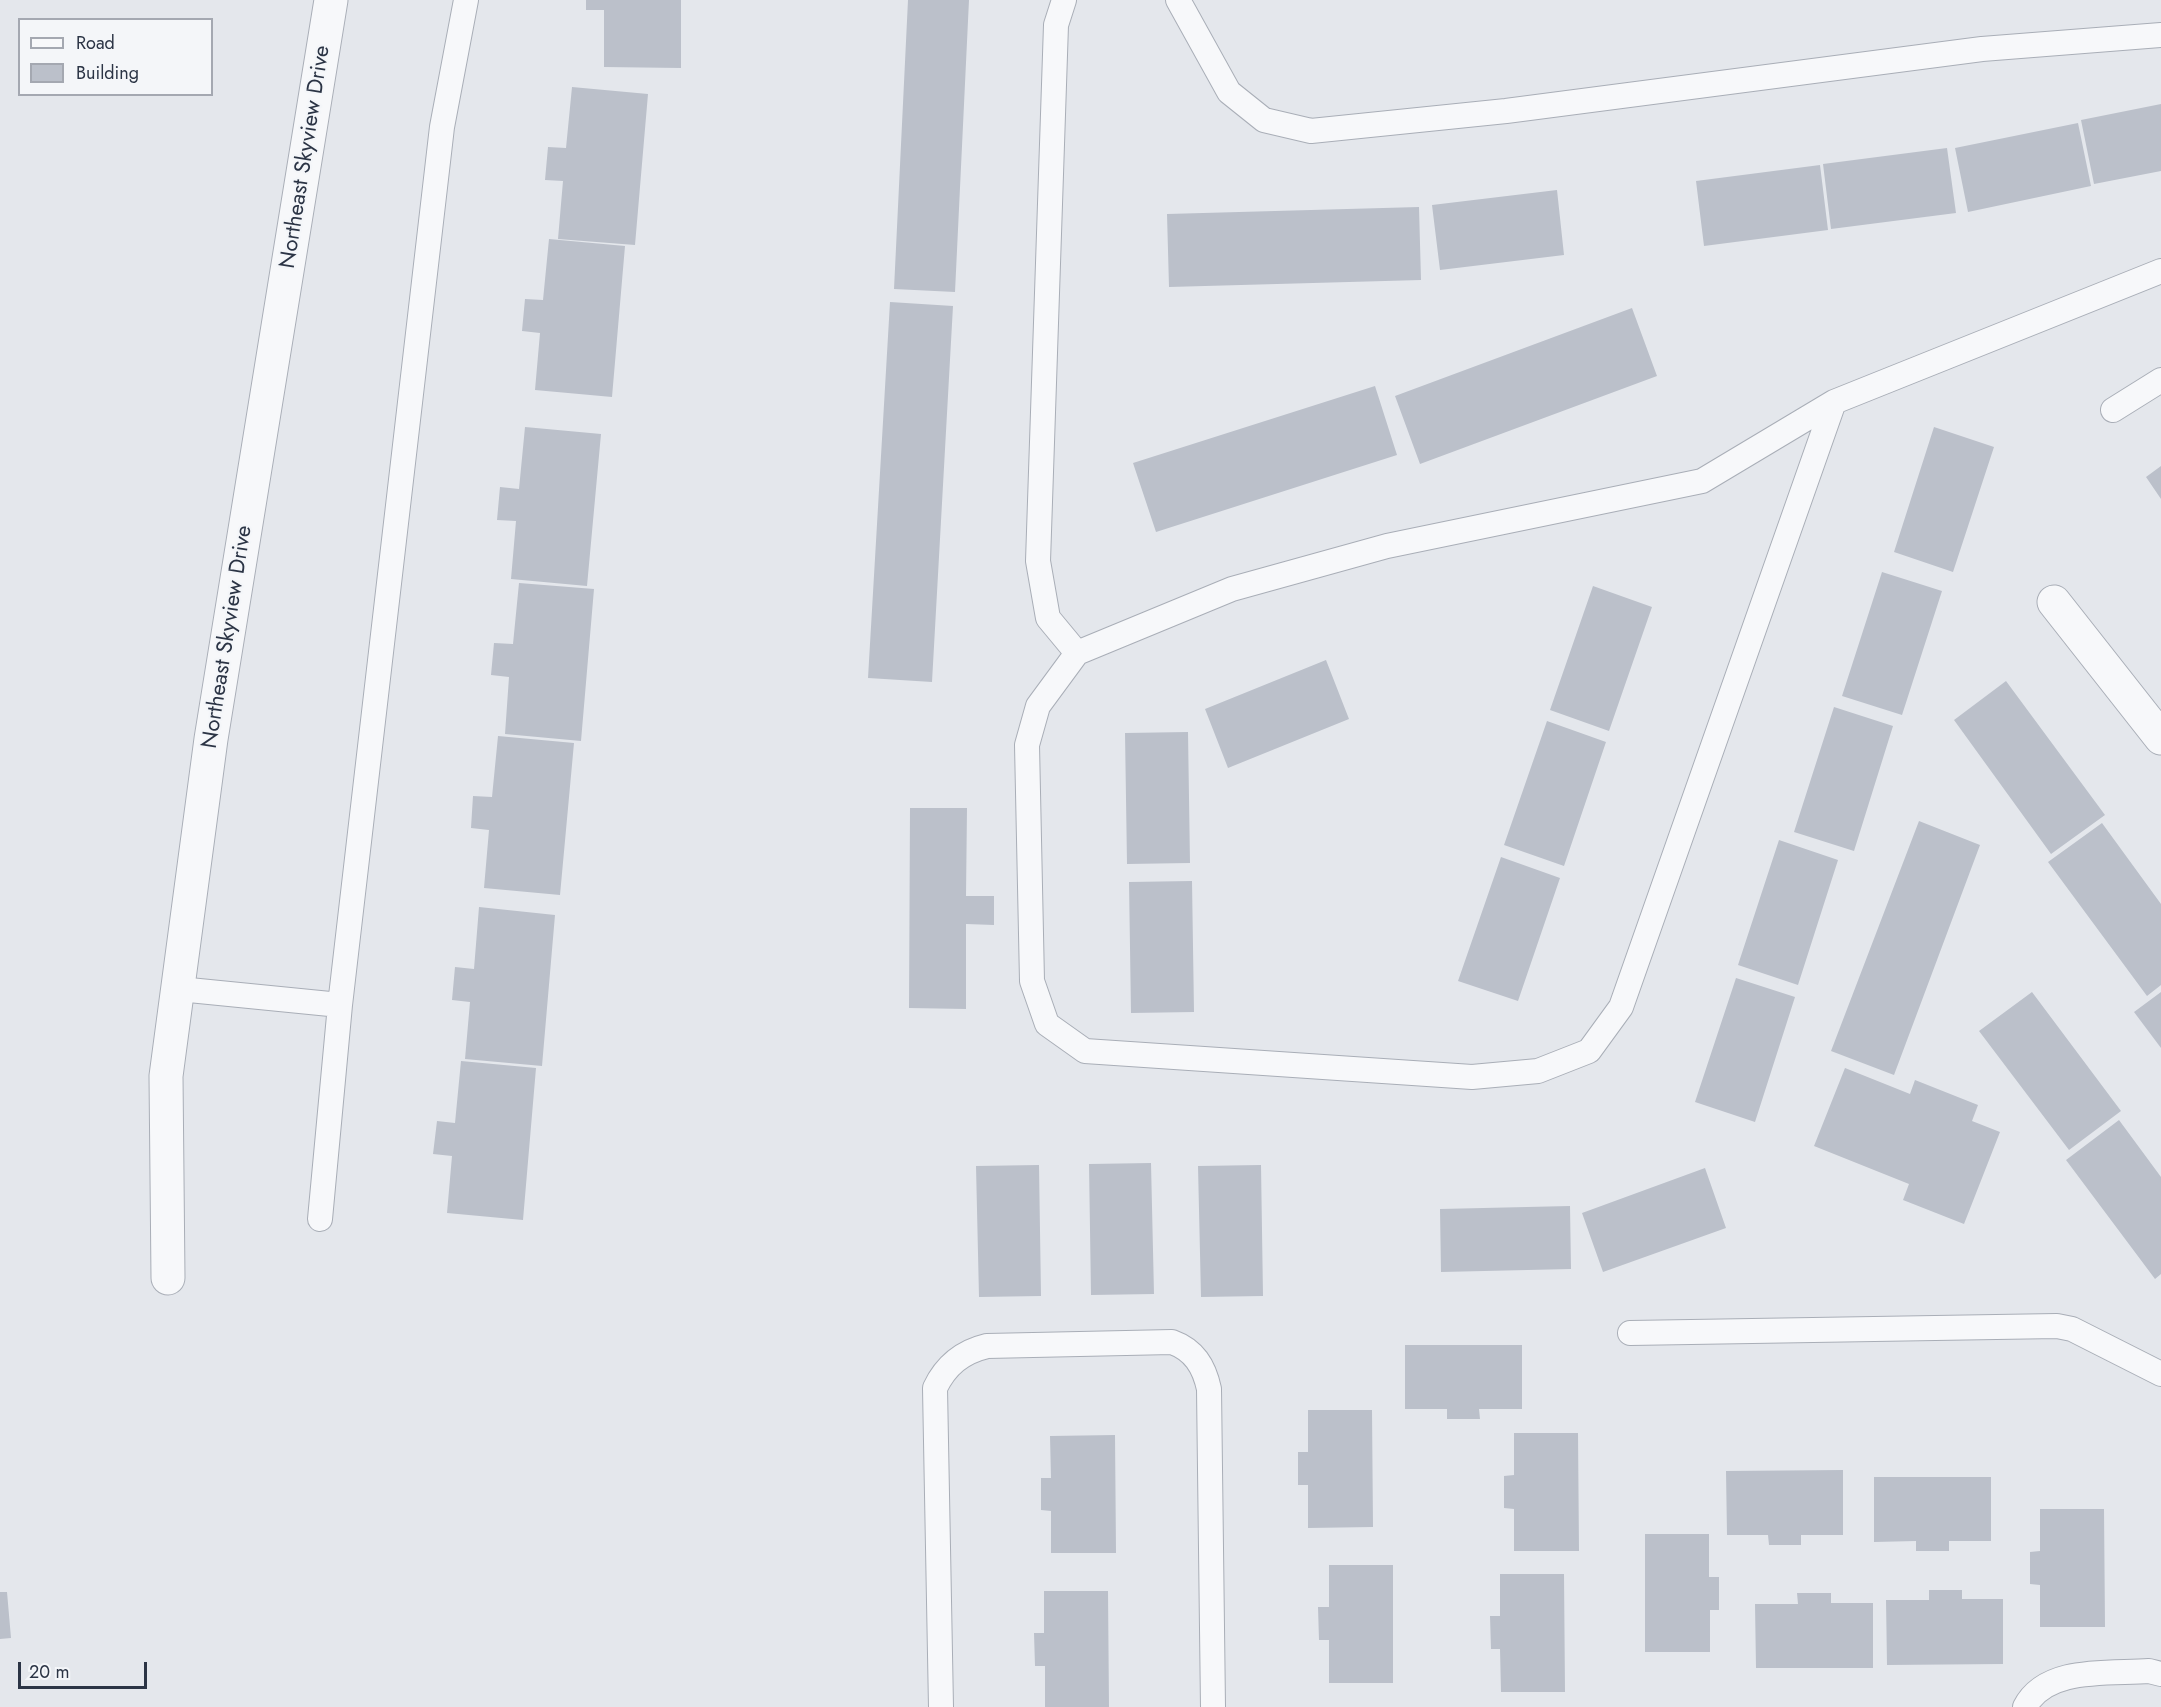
<!DOCTYPE html>
<html>
<head>
<meta charset="utf-8">
<style>
  body { margin:0 }
  #map { position:relative; width:2161px; height:1707px; overflow:hidden; background:#e4e7ec; font-family:Jost,sans-serif }
  canvas { display:block }
  .legend { position:absolute; left:18px; top:18px; width:195px; height:78px; box-sizing:border-box; background:#f4f6f9; border:2px solid #a4a8b1; margin:0; padding:8px 10px; list-style:none; font-size:18px; color:#2b3445 }
  .legend li { display:flex; align-items:center; gap:12px; height:30px }
  .legend b { width:30px; border:2px solid #a4a8b1 }
  .scale { position:absolute; left:18px; top:1662px; width:129px; height:27px; box-sizing:border-box; border:3px solid #2b3445; border-top:0; padding-left:8px; font-size:18px; line-height:21px; white-space:nowrap; color:#2b3445; -webkit-text-stroke:4px #f4f6f9; paint-order:stroke }
</style>
</head>
<body>
<div id="map">
<canvas width="2161" height="1707"></canvas>
<ul class="legend">
<li><b style="height:8px;background:#f7f8fa"></b>Road</li>
<li><b style="height:16px;background:#bbc0ca"></b>Building</li>
</ul>
<div class="scale">20 m</div>
</div>
<script>
const context = document.querySelector('canvas').getContext('2d');
context.lineJoin = 'round';
function paint(path, color) { context.fillStyle = color; context.fill(path, 'evenodd'); }
function stroke(path, color, width, dash) { context.strokeStyle = color; context.lineWidth = width; context.lineCap = dash ? 'butt' : 'round'; context.setLineDash(dash || []); context.stroke(path); }
function write(font, color, halo, rows, align = 'center') {
  context.font = font + ' Jost,sans-serif'; context.lineWidth = 4.5; context.setLineDash([]); context.textBaseline = 'middle'; context.strokeStyle = halo; context.fillStyle = color; for (const [text, x, y, turn = 0] of rows) {
    context.save(); context.translate(x, y); context.rotate((+turn || 0) * Math.PI / 180); context.textAlign = isNaN(turn) ? turn : align; if (halo) context.strokeText(text, 0, 0); context.fillText(text, 0, 0); context.restore();
  }
}
paint(new Path2D(`
  M586,0H681V68L604,67V10H586Z
  M908,0H969L955,292L894,289Z
  M572,87L648,94L635,245L558,239L563,181L545,180L548,147L566,148Z
  M2161,104V171L2094,184L2081,120Z
  M2078,123L2091,186L1968,212L1955,148Z
  M1947,148L1956,213L1831,229L1823,164Z
  M1820,165L1828,230L1704,246L1696,181Z
  M1557,190L1564,255L1440,270L1432,205Z
  M1419,207L1421,280L1169,287L1167,214Z
  M549,239L625,246L612,397L535,390L540,333L522,331L525,299L543,300Z
  M890,302L953,306L932,682L868,678Z
  M1632,308L1657,376L1420,464L1395,396Z
  M1375,386L1397,455L1156,532L1133,463Z
  M525,427L601,434L587,586L511,579L516,521L497,520L500,487L519,489Z
  M1934,427L1994,447L1953,572L1894,552Z
  M2161,466V499L2146,477Z
  M1882,572L1942,591L1902,715L1842,696Z
  M519,583L594,589L581,741L505,734L509,677L491,675L494,643L513,644Z
  M1593,586L1652,607L1609,731L1550,710Z
  M1326,660L1349,719L1228,768L1205,709Z
  M2006,681L2105,815L2051,854L1954,720Z
  M1834,707L1893,726L1854,851L1794,832Z
  M1547,721L1606,742L1564,866L1504,845Z
  M1188,732L1190,863L1127,864L1125,733Z
  M498,736L574,743L560,895L484,888L489,830L471,828L473,796L492,797Z
  M910,808H967L966,896H994V925L966,924V1009L909,1008Z
  M1919,821L1980,845L1894,1075L1831,1051Z
  M2102,823L2161,904V985L2147,996L2048,862Z
  M1779,840L1838,860L1798,985L1738,965Z
  M1501,857L1560,878L1518,1001L1458,981Z
  M1192,881L1194,1012L1131,1013L1129,882Z
  M479,907L555,915L542,1066L465,1059L470,1002L452,1000L455,967L474,969Z
  M1736,978L1795,997L1755,1122L1695,1102Z
  M2032,992L2121,1111L2069,1150L1979,1031Z
  M2161,992V1048L2134,1012Z
  M461,1061L536,1068L523,1220L447,1213L452,1156L433,1154L437,1121L455,1123Z
  M1845,1068L1910,1094L1915,1080L1978,1105L1972,1121L2000,1132L1964,1224L1903,1200L1909,1184L1814,1146Z
  M2119,1120L2161,1177V1274L2155,1279L2066,1160Z
  M1151,1163L1154,1294L1091,1295L1089,1164Z
  M1039,1165L1041,1296L979,1297L976,1166Z
  M1261,1165L1263,1296L1201,1297L1198,1166Z
  M1705,1168L1726,1228L1603,1272L1582,1213Z
  M1570,1206L1571,1269L1441,1272L1440,1209Z
  M1405,1345H1522V1409H1479L1480,1419H1447V1409H1405Z
  M1308,1410H1372L1373,1527L1308,1528V1485H1298V1452H1308Z
  M1514,1433H1578L1579,1551H1514V1509L1504,1508V1476L1514,1475Z
  M1115,1435L1116,1553H1051V1511L1041,1510V1478H1051L1050,1436Z
  M1843,1470V1535H1801V1545H1769L1768,1535H1727L1726,1471Z
  M1874,1477H1991V1541H1949V1551H1916V1541L1874,1542Z
  M2040,1509H2104L2105,1627H2040V1585L2030,1584V1552L2040,1551Z
  M1645,1534H1709V1577H1719V1610H1710V1652H1645Z
  M1329,1565H1393V1683H1329V1640H1319L1318,1607H1329Z
  M1500,1574H1564L1565,1692H1501L1500,1649H1491L1490,1616H1500Z
  M1929,1590H1962V1599H2003V1664L1887,1665L1886,1600H1929Z
  M1044,1591H1108L1109,1707H1045V1666H1035L1034,1633H1044Z
  M0,1592H7L11,1638L0,1639Z
  M1797,1593H1831V1603H1873V1668H1756L1755,1604H1798Z`), '#bbc0ca');
const lane = new Path2D(`
  M1064,0L1056,25L1038,561L1048,618L1077,653L1038,706L1027,745L1032,981L1047,1024L1085,1051L1472,1077L1538,1071L1589,1051L1621,1007L1834,402
  M1178,0L1229,92L1264,120L1311,131L1506,111L1982,49L2161,35
  M2113,410L2161,380
  M1077,653L1232,589L1387,546L1702,481L1834,402L2161,271
  M179,989L340,1005
  M320,1219L340,1005L442,127L466,0
  M1630,1333L2057,1326L2072,1329L2161,1374
  M941,1707L935,1388C946,1365 962,1352 987,1346L1172,1342C1194,1350 1204,1366 1209,1389L1213,1707
  M2025,1707C2046,1666 2109,1674 2149,1671L2161,1674`);
const street = new Path2D(`
  M2054,602L2161,738
  M168,1278L166,1076L211,739L331,0`);
stroke(lane, '#a9aeb7', 26);
stroke(street, '#a9aeb7', 35);
stroke(lane, '#f7f8fa', 24);
stroke(street, '#f7f8fa', 33);
write('22px', '#2b3445', '#f4f6f9', [
  ["Northeast Skyview Drive",306,157,-81],
  ["Northeast Skyview Drive",228,637,-81]
]);
</script>
</body>
</html>
